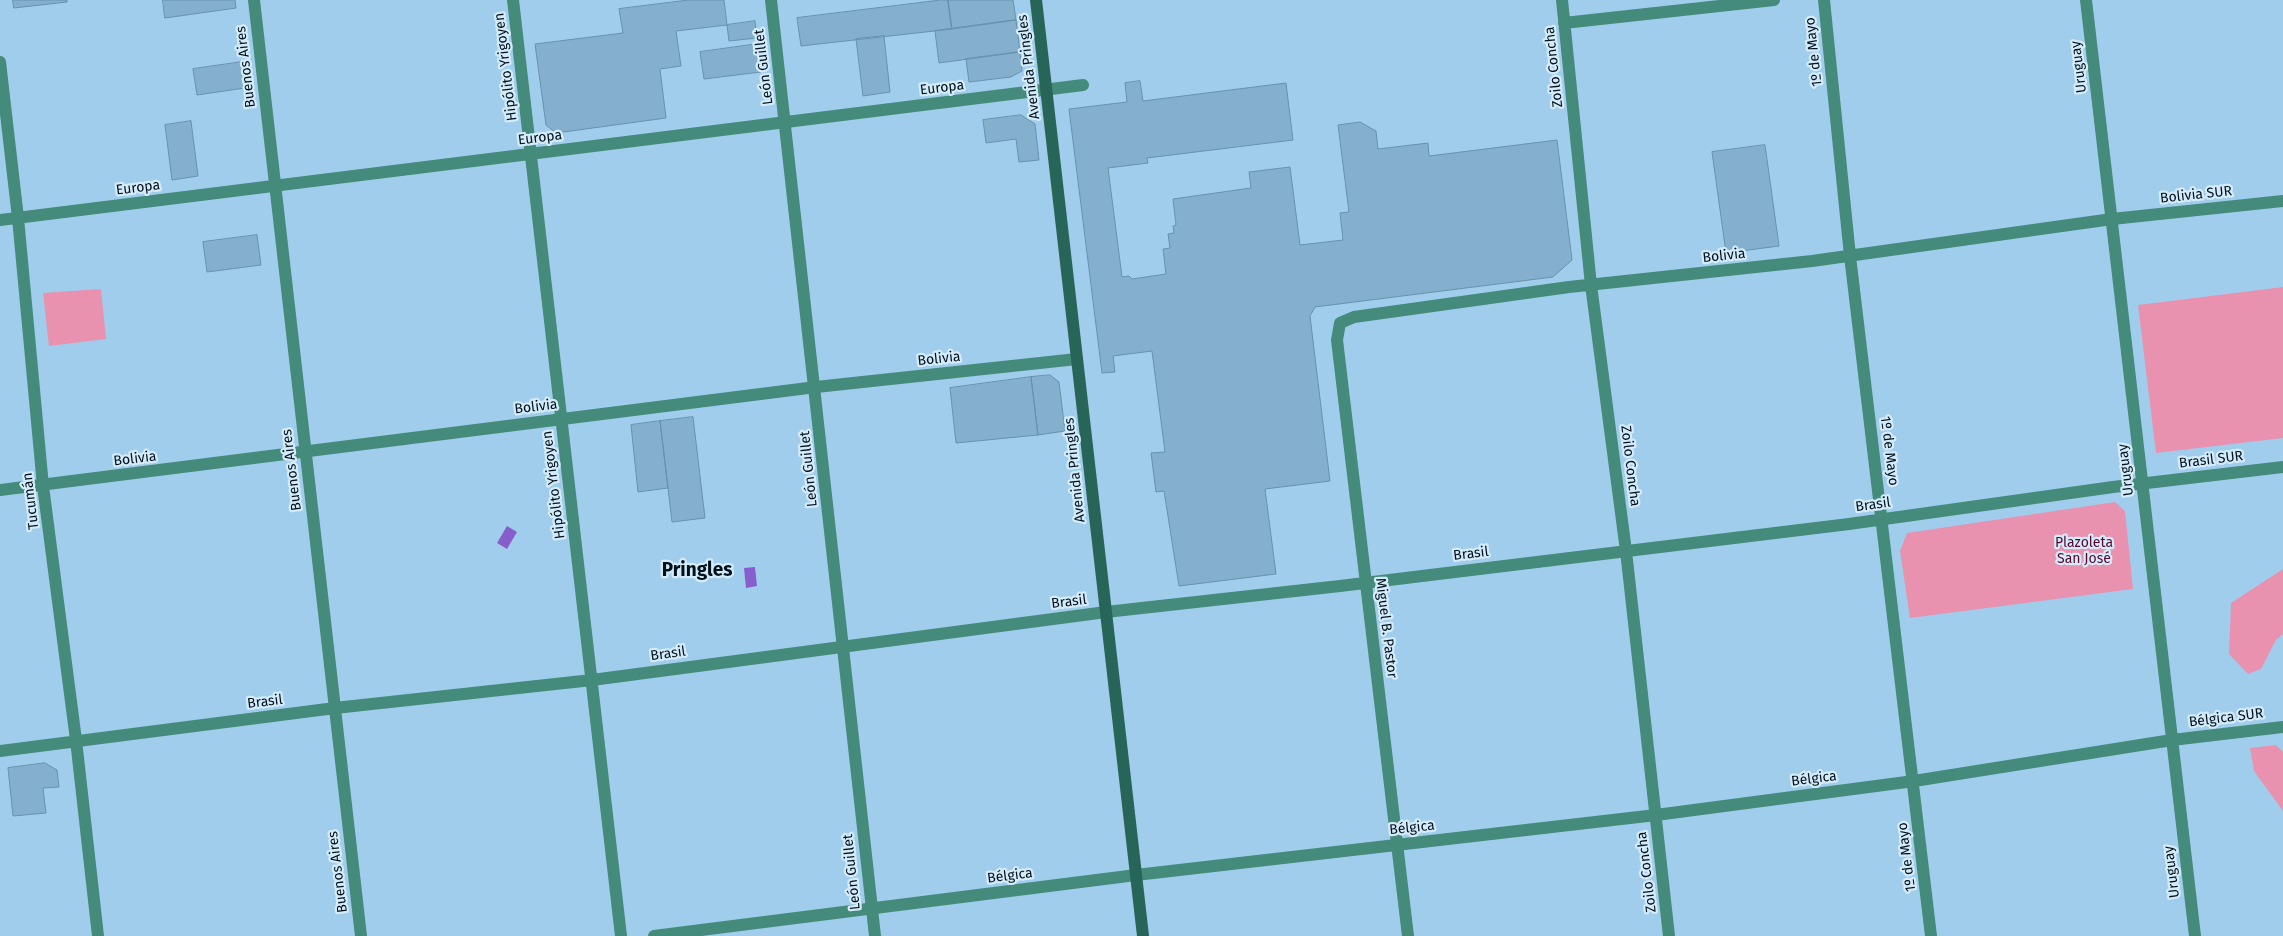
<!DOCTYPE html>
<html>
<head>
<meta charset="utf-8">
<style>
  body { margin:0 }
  canvas { display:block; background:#a0cdeb }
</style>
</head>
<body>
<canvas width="2283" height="936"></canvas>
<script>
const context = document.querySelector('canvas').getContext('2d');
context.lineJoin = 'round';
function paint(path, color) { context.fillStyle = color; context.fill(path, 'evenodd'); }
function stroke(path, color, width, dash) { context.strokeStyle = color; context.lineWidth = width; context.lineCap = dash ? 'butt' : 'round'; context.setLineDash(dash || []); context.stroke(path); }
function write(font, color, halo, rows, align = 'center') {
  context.font = font + ' "Fira Sans",sans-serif'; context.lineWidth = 4.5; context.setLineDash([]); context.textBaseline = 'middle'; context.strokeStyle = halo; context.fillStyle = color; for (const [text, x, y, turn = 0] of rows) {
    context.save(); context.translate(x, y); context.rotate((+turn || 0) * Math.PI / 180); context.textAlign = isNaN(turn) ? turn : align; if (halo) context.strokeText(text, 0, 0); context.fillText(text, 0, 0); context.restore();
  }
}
paint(new Path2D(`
  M2283,287V438L2156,453L2138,305Z
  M101,289L106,339L49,346L43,293Z
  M2115,502L2125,511L2133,589L1910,618L1900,551L1907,533Z
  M2283,569V634L2276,640L2261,669L2248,674L2229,654L2231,603Z
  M2276,745L2283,752V811L2254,771L2250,748Z`), '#e992b0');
paint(new Path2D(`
  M507,526L517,532L507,549L497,543Z
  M755,567L757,586L746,588L744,568Z`), '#875fcd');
const building = new Path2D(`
  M13,0H67V2L14,8Z
  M163,0H235L236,8L165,18Z
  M689,0H724L727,25L676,31L681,66L660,69L666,118L556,133L546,125L535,44L623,33L619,9Z
  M941,0H948L952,29L801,46L797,18Z
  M948,0H1013L1016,20L952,29Z
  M1016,20L1020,52L939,63L935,31Z
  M755,21L757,38L729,41L727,25Z
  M884,36L890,92L863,96L856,39Z
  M758,44L761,72L704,79L700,52Z
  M1020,52L1022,71L1011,77L969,82L966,59Z
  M242,62L245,88L197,95L193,69Z
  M1140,81L1143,101L1286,83L1293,140L1147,158L1148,163L1108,168L1122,277L1129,276L1132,279L1166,274L1163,249L1170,248L1168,234L1174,233L1173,226L1176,225L1173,199L1251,188L1249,172L1290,167L1300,245L1343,240L1340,213L1349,212L1338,125L1360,122L1376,131L1378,149L1428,143L1429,156L1557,140L1572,260L1553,277L1315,307L1310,316L1330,481L1265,489L1276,574L1179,586L1164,491L1156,492L1151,453L1165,452L1152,351L1113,356L1115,372L1102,373L1069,109L1127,102L1125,83Z
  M1021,115L1035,124L1039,160L1019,162L1016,139L986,143L983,120Z
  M191,121L198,176L172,180L165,125Z
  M1765,145L1779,246L1726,253L1712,152Z
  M257,235L261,265L207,272L203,242Z
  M1050,375L1059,382L1065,431L1038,435L1031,377Z
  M1031,377L1038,435L956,443L950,388Z
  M693,417L705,518L672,522L660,421Z
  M660,421L668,488L638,492L631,425Z
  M45,763L57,770L59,787L43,788L46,813L13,816L8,768Z`);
paint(building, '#84b0cd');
stroke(building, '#6792af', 1);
stroke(new Path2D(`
  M254,0L361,936
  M513,0L621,936
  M1562,0L1591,285L1626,551L1669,936
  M1824,0L1850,256L1931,936
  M2086,0L2195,936
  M1564,23L1774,0
  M0,62L18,218L43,486L76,740L98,936
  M0,220L1083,85
  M0,490L816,387L1077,359
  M0,751L335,708L592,680L1106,612L1340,586L1849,524L2113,487L2283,467
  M654,936L1136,875L1656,815L1914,781L2172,740L2283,727
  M1408,936L1337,340L1340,323L1354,317L1569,287L1812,261L2112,219L2283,201`), '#458b7c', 12);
stroke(new Path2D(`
  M771,0L875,936`), '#458b7c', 12);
stroke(new Path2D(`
  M1036,0L1143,936`), '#266558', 12);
write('14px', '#02121c', '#d4ebfa', [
  ["1º de Mayo",1814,52,-96],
  ["Buenos Aires",246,67,-97],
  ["Hipólito Yrigoyen",506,67,-97],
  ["León Guillet",764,67,-97],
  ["Avenida Pringles",1029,67,-97],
  ["Zoilo Concha",1554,67,-96],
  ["Uruguay",2079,67,-97],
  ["Europa",942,88,-7],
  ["Europa",540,138,-7],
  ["Europa",138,188,-7],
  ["Bolivia SUR",2196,195,-6],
  ["Bolivia",1724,256,-6],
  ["Bolivia",939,359,-6],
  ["Bolivia",536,407,-7],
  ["1º de Mayo",1889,451,83],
  ["Bolivia",135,459,-7],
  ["Brasil SUR",2211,460,-7],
  ["Zoilo Concha",1630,466,83],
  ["León Guillet",809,469,-96],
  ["Buenos Aires",292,470,-97],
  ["Avenida Pringles",1075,470,-96],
  ["Uruguay",2126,470,-97],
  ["Hipólito Yrigoyen",554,485,-97],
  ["Tucumán",31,501,-97],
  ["Brasil",1873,505,-8],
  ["Brasil",1471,554,-7],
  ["Brasil",1069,602,-7],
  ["Miguel B. Pastor",1386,628,83],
  ["Brasil",668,654,-8],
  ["Brasil",265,702,-7],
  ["Bélgica SUR",2226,718,-7],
  ["Bélgica",1814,779,-7],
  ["Bélgica",1412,828,-6],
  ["1º de Mayo",1907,857,-97],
  ["Buenos Aires",338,872,-97],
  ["León Guillet",852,872,-96],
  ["Zoilo Concha",1647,872,-97],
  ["Uruguay",2172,872,-97],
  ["Bélgica",1010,876,-7]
]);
write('14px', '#59062f', '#d4ebfa', [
  ["Plazoleta",2084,543],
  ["San José",2084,559]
]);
write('bold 19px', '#02121c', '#d4ebfa', [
  ["Pringles",697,571]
]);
</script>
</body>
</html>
